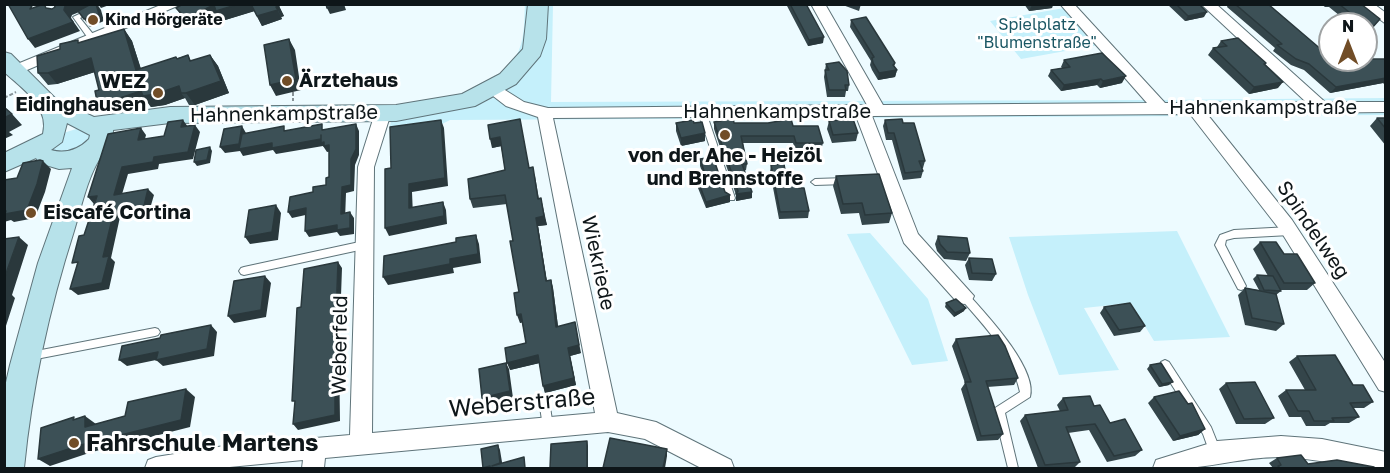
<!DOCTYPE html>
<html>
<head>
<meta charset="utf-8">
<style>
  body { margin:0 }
  #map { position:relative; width:1390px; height:473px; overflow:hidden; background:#edfbff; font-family:"Golos Text",sans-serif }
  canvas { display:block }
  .frame { position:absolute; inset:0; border:6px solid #0e1619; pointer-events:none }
  .north { position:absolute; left:1318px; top:12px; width:60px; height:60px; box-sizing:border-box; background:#fff; border:2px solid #9fa2a3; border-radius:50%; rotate:0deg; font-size:16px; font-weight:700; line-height:24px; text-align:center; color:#0e1619 }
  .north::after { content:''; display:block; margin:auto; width:21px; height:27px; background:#714d27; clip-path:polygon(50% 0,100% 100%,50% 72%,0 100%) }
</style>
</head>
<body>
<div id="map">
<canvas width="1390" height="473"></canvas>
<div class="frame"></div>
<div class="north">N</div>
</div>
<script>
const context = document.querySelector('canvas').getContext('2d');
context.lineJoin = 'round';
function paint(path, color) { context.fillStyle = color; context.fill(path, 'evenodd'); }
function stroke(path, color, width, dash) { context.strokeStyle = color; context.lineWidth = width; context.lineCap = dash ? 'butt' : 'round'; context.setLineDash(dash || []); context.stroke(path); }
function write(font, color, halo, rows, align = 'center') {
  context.font = font + ' "Golos Text",sans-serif'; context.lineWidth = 6; context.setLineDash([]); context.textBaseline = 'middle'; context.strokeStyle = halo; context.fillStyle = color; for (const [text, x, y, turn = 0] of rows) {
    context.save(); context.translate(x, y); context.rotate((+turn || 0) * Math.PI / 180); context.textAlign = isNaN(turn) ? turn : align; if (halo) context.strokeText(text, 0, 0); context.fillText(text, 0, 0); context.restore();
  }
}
paint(new Path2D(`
  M525,4L553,5L551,102L1149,100L1099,45L1021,59L990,21L1064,8L1159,100L1386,98L1385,115L450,120L440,125L389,129L392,118L379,106C423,104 499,96 519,50C525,36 524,19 525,4Z
  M86,126L95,146L53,157L49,146L60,134Z
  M1177,231L1230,337L1154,341L1131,303L1084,308L1119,370L1059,375L1028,295L1009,237Z
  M870,233L928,299L948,361L912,365L847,234Z`), '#c5f0fb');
const lane = new Path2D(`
  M92,8L94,9V11L80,18L97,39L93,41H90L73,17Z
  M702,109L706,112L735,198L734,200H728L727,198L698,112Z
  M846,178L850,181L846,184L815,185L811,182L815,179Z
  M1290,227L1293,229L1294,231L1293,233L1290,235L1234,238L1226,240L1225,245L1246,286L1244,289L1241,290L1238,289L1215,245L1220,235L1234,230Z
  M364,241L367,242L369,245L367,248L364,249L244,275L241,274L239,271L241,268L244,267Z
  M964,292L967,293C986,314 1038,369 1030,397L1005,413L1018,468H1008L994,411L995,408L1020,392C1012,354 985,327 961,299L959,296L961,293Z
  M155,328L158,329L160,332L158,335L155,336L31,360L27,359L26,356L27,353L31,352Z
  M1165,360L1169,362L1211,427L1221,452L1219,456L1215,457L1211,456L1203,434L1161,368L1160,365L1161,362Z
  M544,395L548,397L549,400L553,427L552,431L548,432L544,431L543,427L539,400L540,397Z`);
const street = new Path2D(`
  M163,4H182L20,73H10L8,70L10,67Z
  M811,4H825L883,105L1147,103L1060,4H1074L1165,103L1306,102L1201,4H1216L1325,102H1386V112L1207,114L1292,220L1386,364V392L1379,390L1280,230L1190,114L872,116L918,234L974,296L971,302L964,304L957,302L904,243L856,116L553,118L617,413L656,422L731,460L734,468H701L645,439L608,432L325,458L324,468H302L303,460L219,468H145L148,460L156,457L224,446L350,435L358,167L375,113L377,109H389L391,113L374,167L372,433L595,413L538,117L506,106L484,89L487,85H497L524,102L548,108L867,105Z
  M1359,4H1374L1386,13V24Z
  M1281,436L1322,439L1386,452V468C1350,468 1316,458 1280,457C1237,457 1195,473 1153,468L1156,460L1217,441Z`);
const secondary = new Path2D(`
  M528,4H548L546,39L540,56L516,84L475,106L396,121L170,123L113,130C114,142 105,149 100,158C87,179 81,208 74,231C49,309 32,387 24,468H4V391L10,365L38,263L72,168L59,169L39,163L36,158L4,172V153L43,134C50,107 22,88 4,72V52L11,54L57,100L94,117L170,107L396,105L462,94L500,74L523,49ZM67,123L90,135L89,139C78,150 66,154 51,150L62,142Z`);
stroke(lane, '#5f747a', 2);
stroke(street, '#5f747a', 2);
stroke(secondary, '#5f747a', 2);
stroke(new Path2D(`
  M293,92V101
  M4,98L16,92`), '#879296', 2, [4, 2]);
paint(lane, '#fff');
paint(street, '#fff');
paint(secondary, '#b7e2ea');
paint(new Path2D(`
  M278,4L284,16L281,17L282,19L262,26L254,11L222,21L219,15L192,27L182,17L176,8Z
  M786,4H806L823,43L808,46Z
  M840,4H861L859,11Z
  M1024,4H1053L1052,8L1029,11Z
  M1167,4H1199L1204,17L1185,21Z
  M1228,4H1268L1341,67L1361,63L1364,60L1386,59V86L1383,83L1330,93L1304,70L1291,65L1273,51L1275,48L1227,7Z
  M1321,4H1361L1380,19L1366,35V24H1350L1329,7H1325Z
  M851,20L895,63L894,66L897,70L895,77L878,80L872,70L870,65L871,61L850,27Z
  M124,29L132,41L141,69L188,55L191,61L210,55L218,66L229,93L195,105H189L185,98L165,105L151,107L148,103L126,111L107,113L97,101L99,90L95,72L57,84L48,85L38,73L80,43Z
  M1221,41L1266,63L1265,65L1278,88L1249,94L1208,55L1213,48L1217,47Z
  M1064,60L1122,83L1100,88L1097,85L1061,91L1048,76L1051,70L1062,68L1061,67Z
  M826,64L849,85L848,91H846L845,97H827L824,77Z
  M721,117L734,123L793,126L823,143L821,150H795L793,143H743L747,164L746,170L744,171L752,198L736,201V195L714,129V122L720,121Z
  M1377,118H1386V146L1370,126Z
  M520,119L529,168L535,176L539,199L547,225L538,226L547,281L551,280L553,288L558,326L581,353L570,356L576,385L545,393L539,363L510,370L526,343L522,322L520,323L519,292L513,241L507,204L473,208L470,199L505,170L501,146L492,148Z
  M885,120L903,123L925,161L923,168H922L923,171L921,178L903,180L892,140H886L883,126Z
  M829,121L858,133L856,141L832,143L827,129Z
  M676,123L705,141L681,146L676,131Z
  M700,159L725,192L730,195V202L706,208L698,188V181L705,180L700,166Z
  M771,165L786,176L799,188L809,211L808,218L779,219L770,172Z
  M836,176L892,213L889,223L862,225L859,213L841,214L833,186Z
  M938,236L970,253L966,261L944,259L937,251L935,244Z
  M1260,242L1284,254L1315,283L1307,290H1280L1281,291L1276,295L1284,324L1276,331L1245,325L1238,295L1245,288L1259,290L1253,279L1257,275L1268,276L1253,249Z
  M969,258L996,274L992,281L969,280L965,265Z
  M946,303L964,311L954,317L945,307Z
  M1104,307L1145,326L1140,332L1114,336L1100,313Z
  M956,339L1018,378L1014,385L987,387L1003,434L998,440L977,441L961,389L965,383L952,346Z
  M1297,356L1353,385L1373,402L1364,408H1353L1359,417L1349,423H1330L1325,426H1306L1301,417H1289L1278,396L1286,390H1305L1289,362Z
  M1150,365L1169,385L1159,387L1147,369Z
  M1226,383L1274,418L1265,424H1236L1219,389Z
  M1154,397L1205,429L1198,435L1173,441L1148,403Z
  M1063,398L1094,406L1110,423L1142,450L1135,456L1107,462L1089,430L1068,433L1080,462L1074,468H1038L1020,421L1025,415L1060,411L1057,405Z
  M1277,458L1308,464L1374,468H1273L1269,463Z`), '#34454a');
paint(new Path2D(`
  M69,4L96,5L72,15L71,18L80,31L35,48L28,39L64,10L65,6Z
  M96,4H97L101,10L104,21L90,27L84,19Z
  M98,4H112L101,8Z
  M251,4L255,11L222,21L219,15L192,27L186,18L214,5Z
  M339,4H344L346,10L330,14L327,8Z
  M1036,4H1053L1052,8L1029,11L1032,5Z
  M279,6L284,16L281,17L276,7Z
  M278,10L282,19L262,26L257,16Z
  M1207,12L1204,17L1185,21L1188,16Z
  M124,29L132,41L145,82L136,70Z
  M824,37L823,43L808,46L809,40Z
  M289,39L295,50L301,90L276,96L270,85Z
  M210,55L218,66L229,93L195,105L186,93Z
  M91,58L101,70L57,84L48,73Z
  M895,63L893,70H897L895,77L878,80L879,73L893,65Z
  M1126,76L1122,83L1100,88L1103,81Z
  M1386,78V81L1383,83L1330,93L1336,87Z
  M1101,79L1097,85L1061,91L1064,85Z
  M1283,82L1278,88L1249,94L1254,87Z
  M179,86L181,93L185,98L165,105L151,107L148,103L126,111L107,113L97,101L141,91Z
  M12,114L22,125L9,132L13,135L4,139V118Z
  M183,120L188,127H181Z
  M441,120L444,128L448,186L412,192L413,216L409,208V184Z
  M356,124L359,131V155L355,165L354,191L346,193L345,220L341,214L342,187L351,159Z
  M195,125L200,132L193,159L159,164L158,169L128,174L120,201L114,195L122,167L154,157Z
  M242,126L246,133L272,143L321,139L329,145L333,151L327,152L323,146L276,154L273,150L243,156L240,151L225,153L220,147Z
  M141,128L146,135L143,147L138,140Z
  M705,133V141L681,146V138Z
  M500,137L502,146L492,148L490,139Z
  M210,147L212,151L210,163L197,166L194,162Z
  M43,161L51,169L45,192L35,218L14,222L11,220L4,222V211Z
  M148,189L154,195L149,212L120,217L111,258L115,262L109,289L78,295L70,289L103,257L114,211Z
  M752,192V198L736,201V194Z
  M730,195V202L706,208V202Z
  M97,196L94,204L88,197Z
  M541,198L547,225L538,226L548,289L546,281L536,218Z
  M443,202L446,210L447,224L389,236L385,228Z
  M276,205L281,213L278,240L250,244L245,237Z
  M306,208L310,214L292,218L288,212Z
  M350,212L354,218V234L340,236L337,232L309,237L305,231Z
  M476,235L479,244L481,263L453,268L454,273L388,285L383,277L450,259Z
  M19,237L28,245L12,295L15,298L4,332V279Z
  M338,262L342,268L339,352L340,421L298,430L293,424L335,346Z
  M265,276L271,283L266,317L234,323L228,316Z
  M551,280L553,288L559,334L556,327Z
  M966,308L964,311L954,317L955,313Z
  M521,314L524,322L520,323L517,315Z
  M211,325L217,332L214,356L163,366L156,360L127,366L119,360Z
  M577,333L581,353L570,356L576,385L545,393L543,386Z
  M538,355L540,363L510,370L507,363Z
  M506,363L509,369L513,398L485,404L482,398Z
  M1173,382L1169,385L1159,387L1162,384Z
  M186,389L195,397L190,427L92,452L50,466L38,459Z
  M85,416L96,424L95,434L85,427Z
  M1205,429L1198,435L1173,441L1180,436Z
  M587,441L588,446V468H587Z
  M498,445L500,450L503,468L500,463Z
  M667,449V456L665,468H663Z`), '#2a383c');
const building = new Path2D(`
  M8,4H33L30,9L44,4L46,8L52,9L55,7L54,4H69L65,6L64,10L73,22L28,39Z
  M91,4H96L99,14L84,19L78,11Z
  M183,4H239L216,11L214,5L186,18L176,8Z
  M251,4H278L279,6L276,7L278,10L257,16Z
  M326,4H339L327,8Z
  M790,4H806L824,37L809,40Z
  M1176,4H1199L1207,12L1188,16Z
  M1235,4H1268L1330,57V60H1333L1341,67L1366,62L1365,60L1366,59H1386V78L1336,87L1309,64L1296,59L1277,45L1282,44Z
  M1339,4H1361L1380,19L1371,29L1366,25V24H1364Z
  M866,17L895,63L893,65L897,70L879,73L873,63L872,58L874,57L851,20Z
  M124,29L136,70L176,57L177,59L188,55L190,61L210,55L221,81L186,93H181L179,86L156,94L143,96L141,91L117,99L97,101L95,91L99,90L91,58L48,73H38L37,56L60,49V44L78,40V43Z
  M1238,38L1266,63L1264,64L1283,82L1254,87L1213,48L1227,46L1221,41Z
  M289,39L296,79L270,85L264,45Z
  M1102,53L1126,76L1103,81L1101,79L1064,85L1051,70L1070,67L1064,60Z
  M839,62L847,71L849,85H845L846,90H829L825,70H829L826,64Z
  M4,107L12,114L4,118Z
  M721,117H733L734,123H768L791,119L793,126H818L823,143H796L794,136H741L747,164H742L752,192L736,194L738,191L714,122L721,121Z
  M1377,118H1386V129Z
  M520,119L529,168L533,167L538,199L541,198L544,216L536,218L546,281L551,280L556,327L575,322L579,345L568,348L574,378L543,386L538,355L507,363L505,348L526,343L521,314L517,315L514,293L519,292L510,241H513L505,195L470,199L468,179L505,170L500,137L490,139L488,125Z
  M853,119L858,133L833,135L829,121Z
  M902,119L903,123H914L925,161H919L923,171L905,173L894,133H888L885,120Z
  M183,120L181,127L195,125L188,152L154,157L153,162L122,167L114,195L148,189L144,206L114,211L103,257L109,256L102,283L70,289L78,262L72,263L79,236L84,235L97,196L88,197L108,134L141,128L138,140L164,136L168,122Z
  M441,120L445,178L409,184V208L443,202L444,216L385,228V169L391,168L390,127Z
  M693,120L694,123L702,122L705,133L681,138L676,123Z
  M322,124V130L356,124V149L351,159V185L342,187L341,214L350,212V228L337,230V225L305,231L306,208L288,212L290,197L313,192V187L326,185V178L329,177V145L324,146V142L321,143V135V139L272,148V143L239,149L242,134L284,126V131Z
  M242,126L239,144L220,147L224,129Z
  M210,147L207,160L194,162L196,150Z
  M713,157L725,192L730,195L706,202L698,181L707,180L700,159Z
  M40,160L43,161L37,184L27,210L5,214L6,211H4V180L17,178L23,163Z
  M784,164L786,176L796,175L799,188H804L809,211L780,212L771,165Z
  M879,174L892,213L865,215L862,203L843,204L836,176Z
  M276,205L272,232L245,237L249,210Z
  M476,235L478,254L450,259V264L383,277L384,256L456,242V238Z
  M938,236L967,238L970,253L947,252L940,244Z
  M19,237L4,279V239Z
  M1260,242H1276L1284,254H1297L1315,283H1284Z
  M969,258L992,259L996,274L972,273Z
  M338,262L335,346V415L293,424L295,401H292L297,308L301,307L304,269Z
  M1257,275L1273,276L1281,291L1264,290Z
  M265,276L261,310L228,316L234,281Z
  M1245,288L1276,294L1284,324L1252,318Z
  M956,299L966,308L955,313L946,303Z
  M1130,303L1145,326L1119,330L1104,307Z
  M211,325L207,349L156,360L158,352L119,360L122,346L160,338L161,335Z
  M998,335L1005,346L1018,378L986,381L1003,434L981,436L965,382H971L956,339Z
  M1335,355L1353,385H1363L1373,402L1350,403L1359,417L1332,418L1334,421H1314L1309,411H1298L1286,390H1316L1297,356Z
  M506,363L510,391L482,398L479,369Z
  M1161,363L1173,382L1162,384L1150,365Z
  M1255,382L1274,418L1244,419L1226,383Z
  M186,389L181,420L81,445L38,459L41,428L74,417L73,420L85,416V427L125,416L128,402Z
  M1179,391L1188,404L1192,403L1205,429L1180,436L1154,397Z
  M1090,396L1094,406L1100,405L1110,423L1125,419L1142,450L1114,456L1095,424L1066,427L1080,462L1045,465L1025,415L1068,410L1063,398Z
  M610,438L667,449L663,468H603Z
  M587,441V468H550L551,444Z
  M498,445L500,463L492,466L524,457L525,468H490V466L483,468L481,449Z
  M1301,455L1308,464L1337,460L1374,467V468H1280L1278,466L1281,465L1277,458Z`);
paint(building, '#3c5056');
stroke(building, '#2a383c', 1.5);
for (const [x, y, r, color] of [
  [93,20,6,"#714d27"],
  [287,81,6,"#714d27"],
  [158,93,6,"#714d27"],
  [725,135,6,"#714d27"],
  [31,213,6,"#714d27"],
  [74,443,6,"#714d27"]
]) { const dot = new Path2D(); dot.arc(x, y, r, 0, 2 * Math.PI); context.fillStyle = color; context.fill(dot); stroke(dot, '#fff', 2); }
write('bold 16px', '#0e1619', '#fff', [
  ["Kind Hörgeräte",105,20]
], 'left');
write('16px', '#1a5663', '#fff', [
  ["Spielplatz",1037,25],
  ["\"Blumenstraße\"",1037,43]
]);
write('bold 20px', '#0e1619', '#fff', [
  ["Ärztehaus",299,81],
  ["WEZ",146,82,"right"],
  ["Eidinghausen",146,105,"right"],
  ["von der Ahe - Heizöl",725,156,"center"],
  ["und Brennstoffe",725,179,"center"],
  ["Eiscafé Cortina",43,213]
], 'left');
write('20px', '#0e1619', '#fff', [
  ["Hahnenkampstraße",1263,108],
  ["Hahnenkampstraße",777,112],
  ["Hahnenkampstraße",284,114,-1],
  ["Spindelweg",1313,230,56],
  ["Wiekriede",598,263,78],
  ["Weberfeld",340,345,-89]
]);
write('24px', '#0e1619', '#fff', [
  ["Weberstraße",522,403,-5]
]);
write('bold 24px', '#0e1619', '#fff', [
  ["Fahrschule Martens",86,443]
], 'left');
</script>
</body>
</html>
